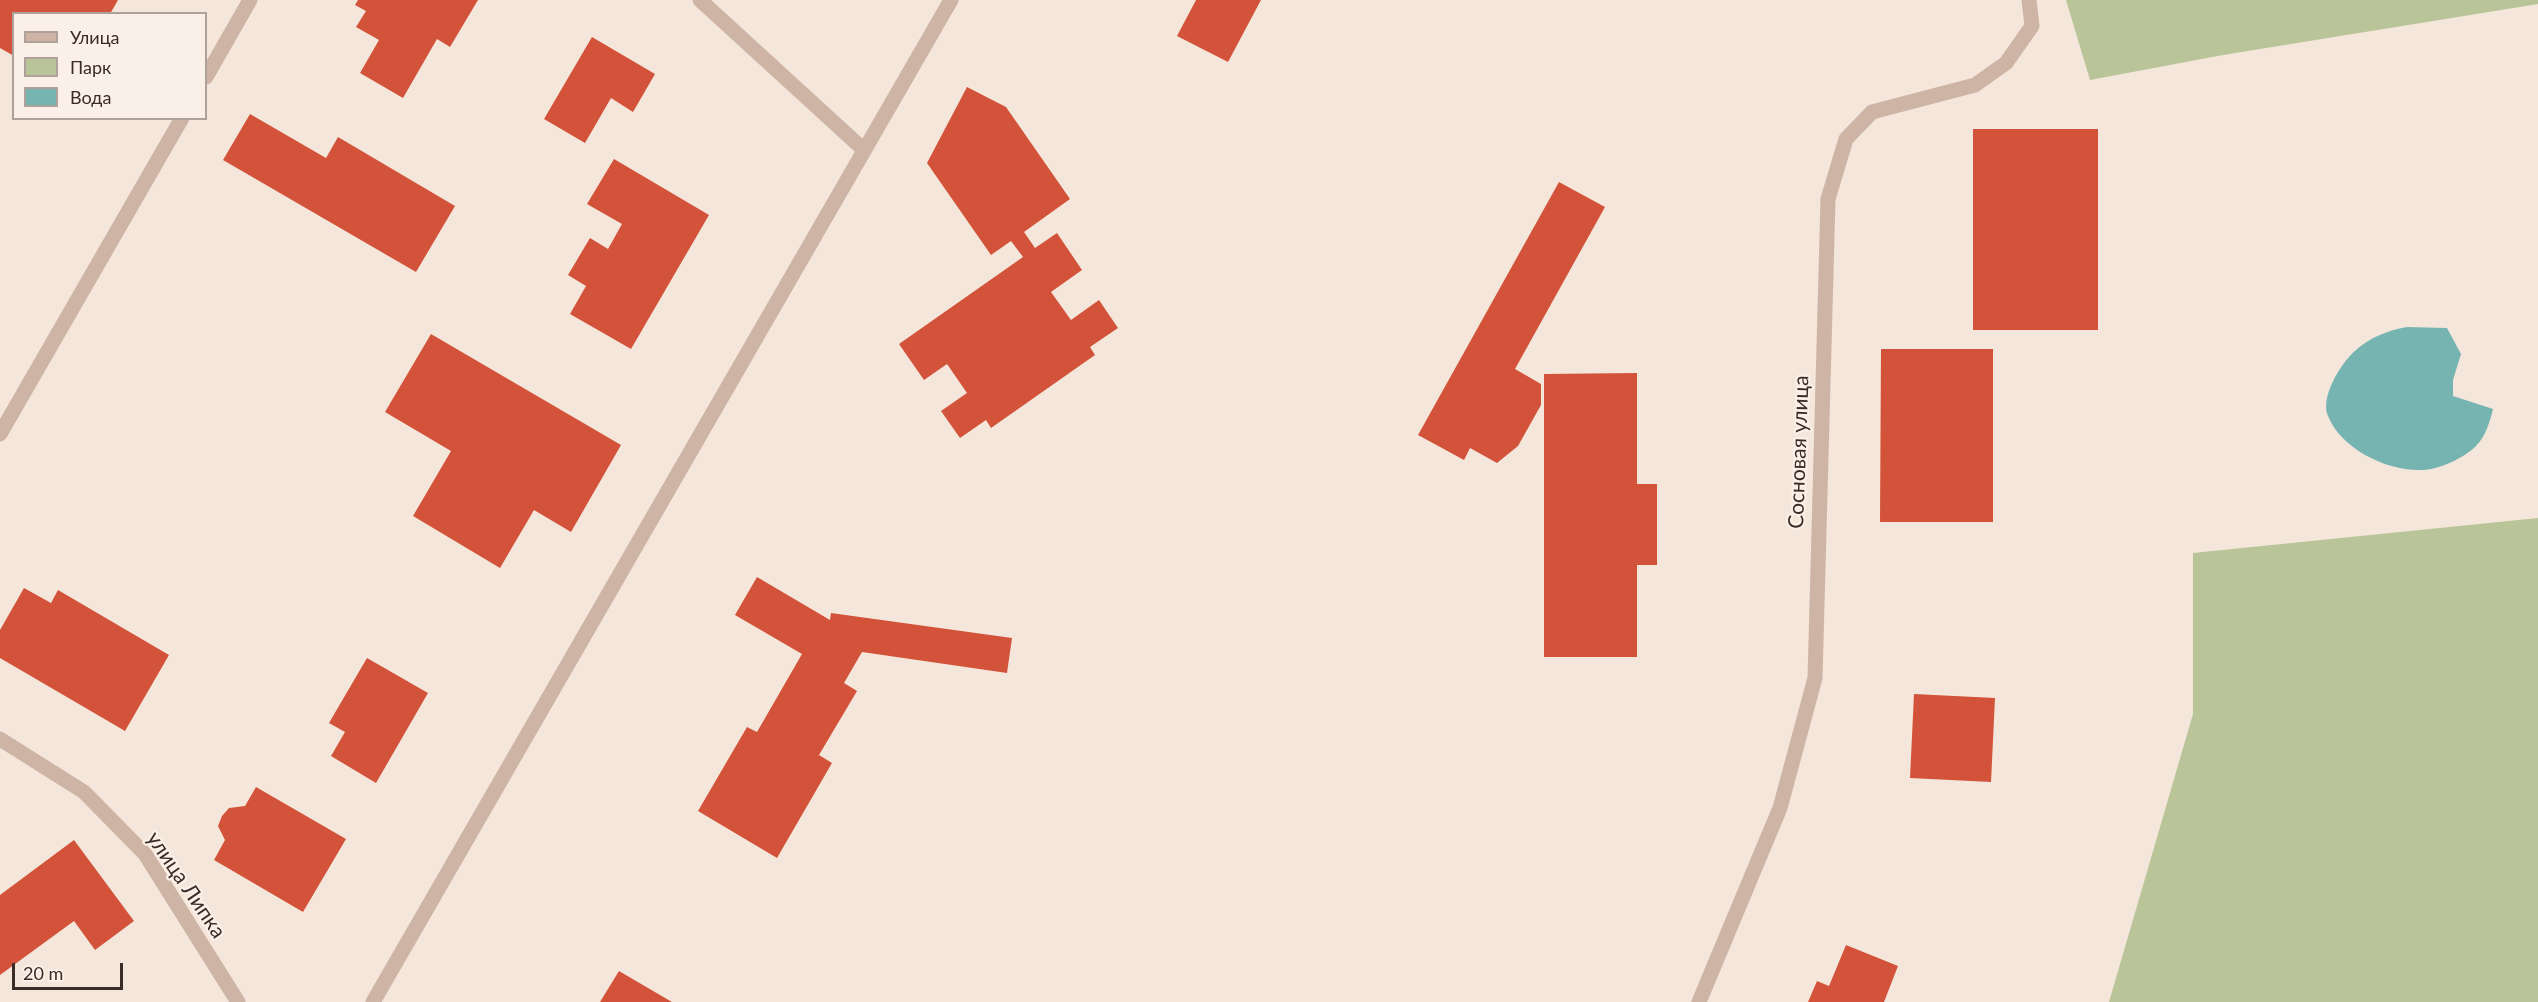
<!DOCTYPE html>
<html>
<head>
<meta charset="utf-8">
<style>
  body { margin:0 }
  #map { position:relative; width:2538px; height:1002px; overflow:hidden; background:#f4e6da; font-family:Lato,sans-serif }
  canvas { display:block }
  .legend { position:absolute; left:12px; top:12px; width:195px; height:108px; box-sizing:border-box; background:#fbf0e7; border:2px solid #ada19a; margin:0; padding:8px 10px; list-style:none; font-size:18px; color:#392b27 }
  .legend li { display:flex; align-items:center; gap:12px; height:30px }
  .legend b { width:30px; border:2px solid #ada19a }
  .scale { position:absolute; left:12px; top:963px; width:111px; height:27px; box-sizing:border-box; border:3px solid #392b27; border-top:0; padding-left:8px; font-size:18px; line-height:21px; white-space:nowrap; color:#392b27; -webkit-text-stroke:4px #fbf0e7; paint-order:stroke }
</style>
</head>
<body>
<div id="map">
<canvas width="2538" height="1002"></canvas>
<ul class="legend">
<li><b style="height:8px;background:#ceb4a5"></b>Улица</li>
<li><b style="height:16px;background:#b9c598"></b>Парк</li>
<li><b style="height:16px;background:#76b4b2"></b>Вода</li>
</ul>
<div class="scale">20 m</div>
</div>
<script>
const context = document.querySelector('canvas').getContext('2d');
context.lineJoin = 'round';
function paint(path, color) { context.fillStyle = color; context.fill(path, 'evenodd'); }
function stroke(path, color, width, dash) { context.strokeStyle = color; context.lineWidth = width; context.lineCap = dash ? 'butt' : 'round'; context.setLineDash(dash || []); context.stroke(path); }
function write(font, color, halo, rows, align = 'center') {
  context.font = font + ' Lato,sans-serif'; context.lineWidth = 4.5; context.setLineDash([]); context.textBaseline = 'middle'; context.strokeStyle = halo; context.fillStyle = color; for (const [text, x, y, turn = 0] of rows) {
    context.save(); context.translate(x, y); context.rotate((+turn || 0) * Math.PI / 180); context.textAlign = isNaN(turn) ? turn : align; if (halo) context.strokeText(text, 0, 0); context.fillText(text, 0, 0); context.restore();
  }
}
paint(new Path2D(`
  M2066,0H2538V4L2223,55L2090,80Z
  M2538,518V1002H2109L2193,714V553Z`), '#b9c598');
paint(new Path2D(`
  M2407,327L2447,328L2461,354L2453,380V396L2493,409C2490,421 2486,436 2476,446C2464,458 2440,469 2423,470C2388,472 2341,449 2328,416C2322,402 2332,381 2340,369C2356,344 2379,332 2407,327Z`), '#76b4b2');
paint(new Path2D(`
  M0,0H118L110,14H14V56L0,48Z
  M358,0H478L450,47L437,39L403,98L360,73L379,40L356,27L366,11L355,5Z
  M1196,0H1261L1228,62L1177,36Z
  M592,37L655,74L633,112L611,98L585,143L544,119Z
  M967,87L1006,107L1070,199L1024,232L1035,248L1057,233L1082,270L1051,292L1071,320L1099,300L1118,328L1090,347L1095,355L991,428L986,420L960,438L941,411L967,393L947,364L924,380L899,344L1023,257L1011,241L991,255L927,163Z
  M250,114L326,158L338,137L455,206L416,272L223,160Z
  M1973,129H2098V330H1973Z
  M614,159L709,215L631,349L570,314L586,286L568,275L590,238L608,249L622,224L587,204Z
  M1559,182L1605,207L1515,369L1541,384V405L1518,446L1497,463L1470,448L1464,460L1418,435Z
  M431,334L621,445L571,532L534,510L500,568L413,516L451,451L385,412Z
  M1881,349H1993V522H1880Z
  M1637,373V484H1657V565H1637V657H1544V374Z
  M757,577L830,620L831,613L1012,638L1007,673L862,652L844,683L857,691L819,755L832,763L777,858L698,811L747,727L757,732L802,654L735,615Z
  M24,588L51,603L58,590L169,655L125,731L0,658V630Z
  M367,658L428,693L376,783L331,756L345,732L329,723Z
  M1914,694L1995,698L1991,782L1910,778Z
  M256,787L346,839L303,912L214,860L225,840L218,826L222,816L229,808L245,806Z
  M74,840L134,921L95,950L74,921L0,975V895Z
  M1846,945L1898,966L1884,1002H1808L1817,981L1829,986Z
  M619,971L672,1002H600Z`), '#d2533a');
stroke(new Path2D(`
  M700,0L864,150
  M206,77L250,0
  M0,434L182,118
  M0,739L84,792L145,854L238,1002
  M373,1002L951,0
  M1699,1002L1780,808L1815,678L1828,199L1846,139L1872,112L1975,85L2006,63L2032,26L2029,0`), '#ceb4a5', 15);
write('21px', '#392b27', '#fbf0e7', [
  ["Сосновая улица",1799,452,-88],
  ["улица Липка",186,885,56]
]);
</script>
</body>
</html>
